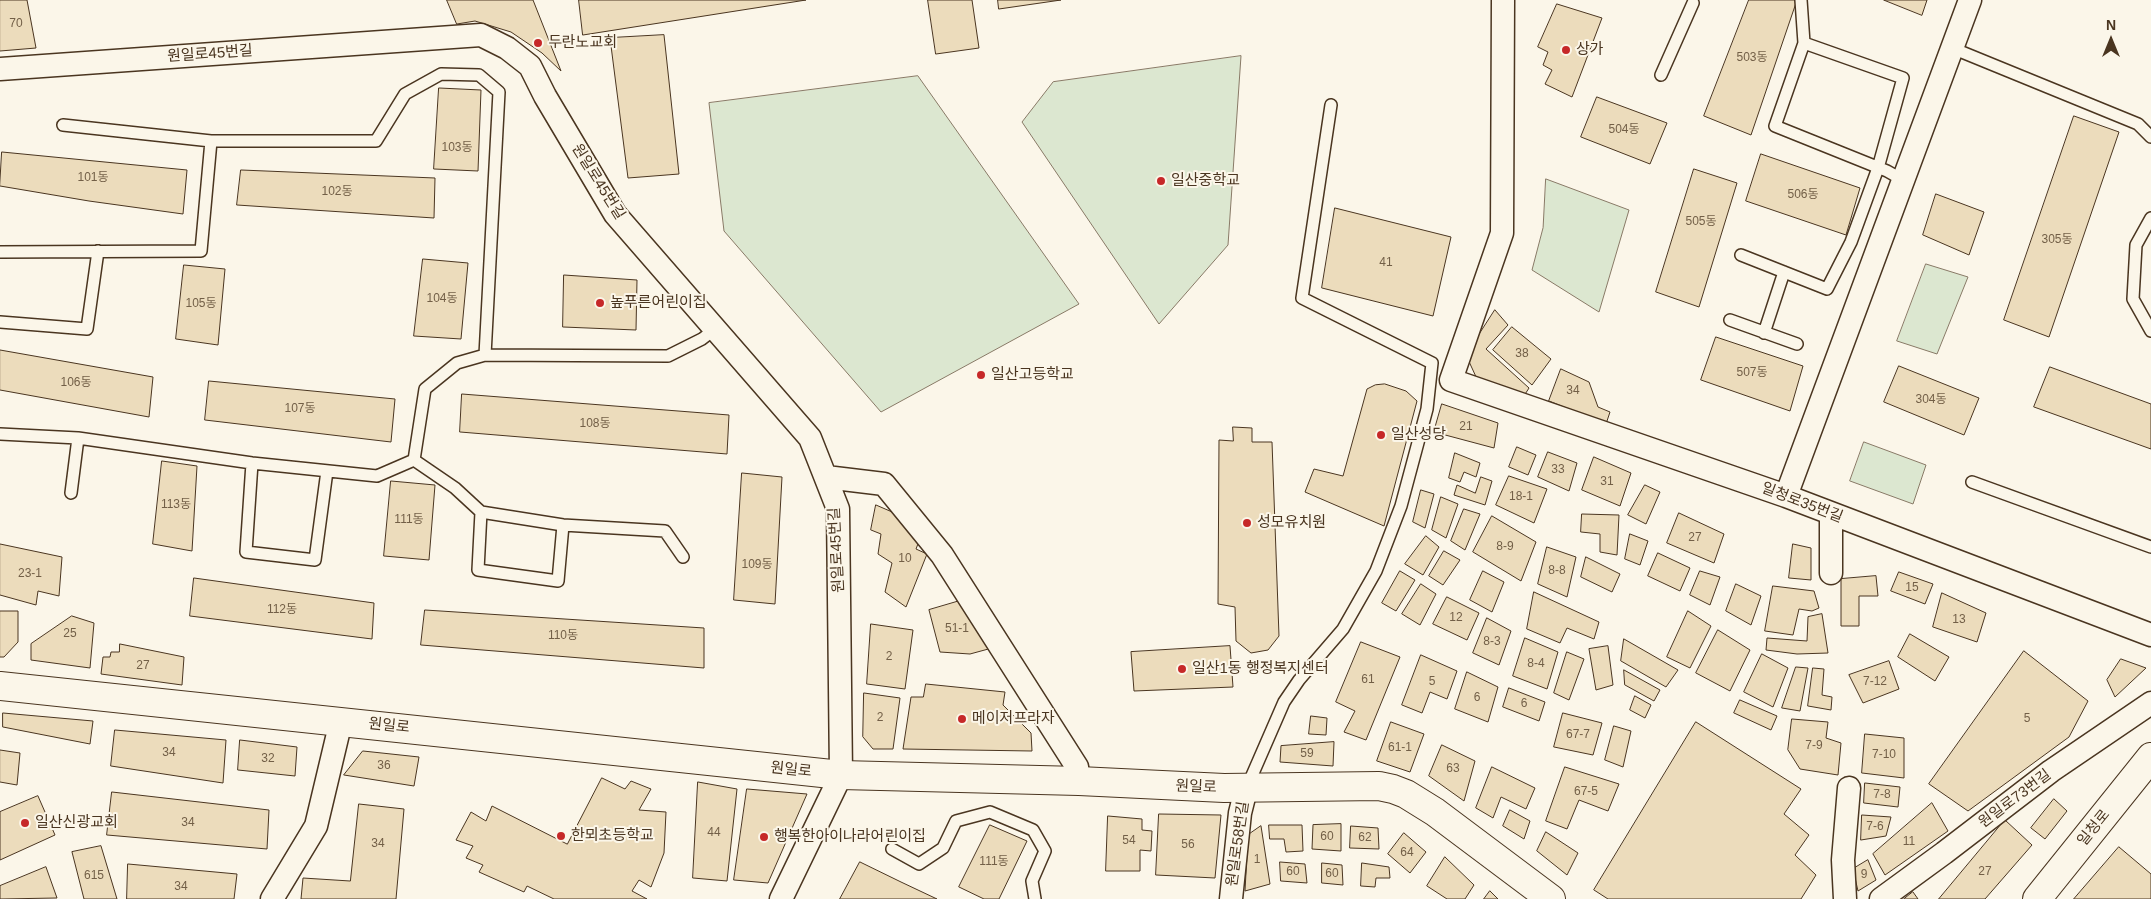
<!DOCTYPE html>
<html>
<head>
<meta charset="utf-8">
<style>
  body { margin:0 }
  #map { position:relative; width:2151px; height:899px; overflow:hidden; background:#fbf6e9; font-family:Helvetica,sans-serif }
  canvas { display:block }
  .north { position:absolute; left:2086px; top:15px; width:50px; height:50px; -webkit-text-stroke:4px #fbf6e9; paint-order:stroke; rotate:0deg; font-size:14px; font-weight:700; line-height:20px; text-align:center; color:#4a3520 }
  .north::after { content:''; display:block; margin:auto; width:18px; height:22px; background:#4a3520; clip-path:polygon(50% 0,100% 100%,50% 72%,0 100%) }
</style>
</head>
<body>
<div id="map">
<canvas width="2151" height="899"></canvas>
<div class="north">N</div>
</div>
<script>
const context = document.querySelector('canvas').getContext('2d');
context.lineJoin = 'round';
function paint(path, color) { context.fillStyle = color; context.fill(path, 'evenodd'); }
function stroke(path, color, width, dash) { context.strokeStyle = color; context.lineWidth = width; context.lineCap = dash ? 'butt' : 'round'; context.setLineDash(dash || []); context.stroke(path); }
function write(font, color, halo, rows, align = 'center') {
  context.font = font + ' Helvetica,"Noto Sans KR",sans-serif'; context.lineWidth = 4; context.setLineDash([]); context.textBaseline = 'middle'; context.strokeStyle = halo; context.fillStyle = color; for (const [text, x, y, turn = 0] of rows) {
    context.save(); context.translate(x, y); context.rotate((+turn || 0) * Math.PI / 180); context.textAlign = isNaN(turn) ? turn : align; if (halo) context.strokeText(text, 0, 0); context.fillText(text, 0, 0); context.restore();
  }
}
const green = new Path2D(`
  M1241,56L1228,245L1159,324L1022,122L1053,82Z
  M918,76L1079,304L881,412L724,231L709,103Z
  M1546,179L1629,210L1599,312L1532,270L1543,228Z
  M1926,264L1968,277L1937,354L1897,341Z
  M1864,442L1926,465L1913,504L1850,481Z`);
paint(green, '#dce7d0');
stroke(green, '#887966', 1);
const building = new Path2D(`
  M0,0H27L36,48L0,51Z
  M447,0H533L561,71L542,53L511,32L475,21L457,24Z
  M579,0H806L583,35Z
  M928,0H972L979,48L936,54Z
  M998,0H1061L999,9Z
  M1749,0H1797L1751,135L1704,116Z
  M1884,0H1927L1922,15Z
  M1557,4L1602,18L1572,97L1545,84L1552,70L1543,65L1548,52L1538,47Z
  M664,35L679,174L628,178L610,38Z
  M439,88L481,90L478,171L434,169Z
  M1597,97L1667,123L1650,164L1581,137Z
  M2074,116L2119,132L2049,337L2004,320Z
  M2,152L187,170L183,214L89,201L0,186Z
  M1761,154L1860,188L1846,235L1746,201Z
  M1694,169L1737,183L1699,307L1656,292Z
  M241,170L435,178L434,218L237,205Z
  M1936,194L1984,212L1969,255L1923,235Z
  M1335,208L1451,237L1433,316L1322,288Z
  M423,259L468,263L461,339L414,336Z
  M184,265L225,269L218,345L176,339Z
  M564,275L637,280L636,330L563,327Z
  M1495,310L1508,325L1486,349L1529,388L1522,399L1477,379L1466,355Z
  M1512,327L1551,359L1532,385L1493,350Z
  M1716,337L1803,366L1790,411L1701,380Z
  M0,350L153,377L149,417L0,390Z
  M1899,366L1979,398L1964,435L1884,402Z
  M2050,367L2151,404V449L2034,407Z
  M1561,369L1589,382L1598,407L1610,412L1606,424L1549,401Z
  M209,381L395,399L391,442L205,420Z
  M1385,384L1406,391L1417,401L1384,526L1305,492L1314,469L1343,476L1367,389L1375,385Z
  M462,394L729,415L727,454L460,432Z
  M1442,404L1498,423L1494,448L1434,432Z
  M1233,427L1252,428V442H1272L1279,636L1268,650L1251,653L1236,641L1235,607L1218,604L1219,440L1233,441Z
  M1517,447L1536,455L1528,475L1509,467Z
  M1548,452L1577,463L1569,491L1538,477Z
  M1455,453L1480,463L1476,477L1464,472L1460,482L1449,478Z
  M1594,457L1631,473L1620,506L1582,490Z
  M162,461L197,466L192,551L153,544Z
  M742,473L782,477L775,604L734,600Z
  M1509,476L1547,489L1534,523L1496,505Z
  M1481,477L1492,481L1485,505L1454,495L1457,485L1475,493Z
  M391,481L435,485L429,560L384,556Z
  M1645,485L1660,492L1646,524L1628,515Z
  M1421,490L1434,494L1425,528L1413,522Z
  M1441,497L1458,504L1446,538L1432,530Z
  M876,505L906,518L921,536L916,549L927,554L906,607L885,592L892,563L878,554L881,534L871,530Z
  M1464,509L1480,514L1465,550L1451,541Z
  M1679,513L1724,534L1714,563L1667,543Z
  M1582,514L1619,515L1617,555L1600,552V534L1581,532Z
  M1492,516L1536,542L1521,581L1473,552Z
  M1630,534L1648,541L1640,565L1625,559Z
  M1426,536L1439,547L1423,575L1405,564Z
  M0,544L62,557L59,596L38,591L36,605L0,595Z
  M1793,544L1811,548V580L1789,578Z
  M1547,547L1576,557L1567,597L1538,584Z
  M1444,551L1460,560L1443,585L1429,576Z
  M1658,553L1690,568L1680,591L1648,576Z
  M1586,557L1620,574L1612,592L1581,577Z
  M1400,571L1415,580L1396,611L1382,603Z
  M1483,571L1504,582L1492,612L1470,600Z
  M1700,571L1720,577L1710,605L1690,595Z
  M1899,572L1933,584L1925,604L1891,591Z
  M1876,576L1878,596H1859V626H1841V579Z
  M194,578L374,603L372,639L190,616Z
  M1421,584L1436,594L1420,625L1402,614Z
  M1736,584L1761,596L1751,625L1726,611Z
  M1773,586L1814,591L1819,608L1812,611L1799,609L1793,635L1765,631Z
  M1534,592L1599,622L1594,639L1567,628L1560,643L1527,629Z
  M1942,593L1986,613L1977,642L1933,627Z
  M1447,597L1479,613L1467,640L1433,624Z
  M963,600L992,648L970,654L940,652L929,610Z
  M425,610L704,628V668L421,645Z
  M0,611H18V642L4,657H0Z
  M1688,611L1711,626L1690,668L1667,657Z
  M1822,614L1828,653L1797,654L1766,650L1767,638L1807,641L1808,617Z
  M72,616L94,623L90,668L31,660V644Z
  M1487,618L1511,631L1499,665L1473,653Z
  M871,624L913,630L905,689L867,684Z
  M1718,630L1750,650L1730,691L1696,673Z
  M1910,634L1949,657L1935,681L1898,657Z
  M1525,638L1558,652L1547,689L1513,676Z
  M1624,639L1678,670L1666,687L1621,661Z
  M1361,642L1400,657L1366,740L1344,732L1355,711L1336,702Z
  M120,644L184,657L182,685L101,674L103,657H110L111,652H119Z
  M1230,646L1233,687L1134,691L1131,652Z
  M1608,646L1613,685L1596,690L1589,649Z
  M2024,651L2088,701L2069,737L1968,811L1929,784Z
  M1567,652L1584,659L1569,700L1554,693Z
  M1762,654L1788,668L1773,707L1744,692Z
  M1421,655L1457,671L1447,699L1430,692L1422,713L1402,705Z
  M2121,659L2146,668L2115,697L2107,680Z
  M1889,661L1899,689L1863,703L1849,675Z
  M1796,667L1808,668L1800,711L1782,708Z
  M1813,668L1824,669L1822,695L1832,697L1831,710L1808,706Z
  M1624,670L1660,690L1654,701L1625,685Z
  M1467,672L1498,687L1488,722L1455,709Z
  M926,684L1005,692L1003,705L1031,733L1032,751L903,749L911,697H923Z
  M1509,688L1545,702L1539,721L1503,707Z
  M864,693L900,698L893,749H873L863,737Z
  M1635,696L1651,705L1645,718L1630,710Z
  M1740,700L1777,716L1771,730L1734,713Z
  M3,713L93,721L90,744L3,727Z
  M1563,713L1602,723L1593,755L1554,747Z
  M1311,716L1327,718L1326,735L1309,734Z
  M1792,719L1828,722L1826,738L1841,743L1838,775L1800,769L1788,750Z
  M1391,722L1424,734L1410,772L1377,761Z
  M1696,722L1801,789L1784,814L1809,835L1795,855L1816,875L1801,899H1608L1594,890Z
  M1614,726L1631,731L1623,767L1605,760Z
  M115,730L226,740L223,783L111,766Z
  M1865,734L1904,738V778L1862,773Z
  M240,740L297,747L295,776L238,770Z
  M1334,742L1333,766L1280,762L1281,746Z
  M1442,745L1475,761L1464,801L1429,776Z
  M0,750L20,753L17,785L0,782Z
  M363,751L419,757L414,786L344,775Z
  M1492,767L1535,788L1526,809L1501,797L1493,818L1476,808Z
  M1565,767L1619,784L1608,811L1579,800L1567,829L1546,821Z
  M602,778L625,789L631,781L651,789L639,810L666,812L664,853L651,887L639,880L632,891L647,899H554L527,886L524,892L479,872L483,865L466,858L473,846L456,840L471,812L486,821L492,806L567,844Z
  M698,782L737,789L727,881L693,878Z
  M1865,783L1900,787L1898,807L1864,803Z
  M747,789L807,794L768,883L734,880Z
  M112,792L269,810L267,849L107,835Z
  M38,796L55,835L0,860V812Z
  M2054,799L2067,811L2045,839L2031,828Z
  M1932,803L1948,831L1885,875L1873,854Z
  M359,804L404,809L396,899H301L303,878L350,881Z
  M1510,810L1530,821L1524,839L1503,826Z
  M1159,814L1221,815L1215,878L1156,875Z
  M1862,815L1891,817L1886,836L1861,840Z
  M1108,816L1142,819V830L1152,831L1151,851L1140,850V871H1106Z
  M2005,820L2032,845L1985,899H1939Z
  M1341,824V851L1312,849L1313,825Z
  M990,825L1027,841L999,899H984L959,887Z
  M1269,825H1302L1303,851L1286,852L1284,839H1270Z
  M1261,826L1270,884L1245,891L1248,835Z
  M1351,826L1378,828L1379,849L1350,848Z
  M1546,832L1578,853L1567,875L1537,851Z
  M1404,833L1426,852L1410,873L1388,854Z
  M101,846L117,899H84L72,852Z
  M2119,847L2151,874V899H2074Z
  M1445,857L1474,885L1465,899H1447L1427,886Z
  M1868,860L1876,880L1858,891L1853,869Z
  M860,862L901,882L937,899H840Z
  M1280,862L1305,864L1307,883L1281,881Z
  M1322,863L1342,865L1343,885L1322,883Z
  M1362,863L1389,867L1390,878H1376L1375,887L1361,886Z
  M128,864L237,874L234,899H127Z
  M46,867L57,898L0,899V886Z
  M1490,891L1498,899H1484Z
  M1913,892L1918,899H1904Z`);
paint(building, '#ecdcbc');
stroke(building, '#4a3520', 1);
const service = new Path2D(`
  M1801,0L1804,43L1775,126L1887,171L1903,180
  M1952,48L2138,124L2151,137
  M1661,75L1693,3
  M63,125L211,141H376L405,94L441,74L479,75L499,92L485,355
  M2151,218L2136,245L2133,299L2151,331
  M0,252L201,251L211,141
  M1741,255L1827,289L1851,242L1878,168L1903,78L1804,43
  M1730,320L1797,344
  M0,322L87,329L98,251
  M1764,333L1784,272
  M0,434L78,438L252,463L377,476L414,460
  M414,460L425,389L457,363L485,355L668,356L702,339L715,329
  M414,460L455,488L481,512L563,525L665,531L683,557
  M252,463L246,552L315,560L327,471
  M1972,482L2151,547
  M71,493L78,438
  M481,512L478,570L558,581L563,525
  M1247,787L1284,702L1299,680L1343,629L1376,571L1401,506L1427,409L1432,363L1302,298L1331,105
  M892,849L919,864L943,848L956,821L990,812L1033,830L1045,851L1032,881L1035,899`);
const minor = new Path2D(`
  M1503,0L1502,233L1451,380L1786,496L2151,635
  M0,69L481,35L507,48L530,66L545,96L615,214L810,438L838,509L841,775L781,899
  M826,477L884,484L942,555L1077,767L1079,781
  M1786,496L1970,0
  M1831,573V514
  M272,899L316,826L341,721
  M1231,899L1240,813L1246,789
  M1845,899L1843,860L1849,788
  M1881,899L1944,853L2051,771L2151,703`);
const tertiary = new Path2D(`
  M0,686L841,775L1079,781L1224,788L1379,786L1393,789L1406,794L1435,812L1551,899
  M2037,899L2151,757`);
stroke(service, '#4a3520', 14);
stroke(minor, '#4a3520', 25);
stroke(tertiary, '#4a3520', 30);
stroke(service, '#fbf6e9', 11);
stroke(minor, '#fbf6e9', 22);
stroke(tertiary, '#fbf6e9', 28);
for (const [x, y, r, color] of [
  [538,43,5,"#c62828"],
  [1566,50,5,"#c62828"],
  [1161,181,5,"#c62828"],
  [600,303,5,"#c62828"],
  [981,375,5,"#c62828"],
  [1381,435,5,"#c62828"],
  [1247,523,5,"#c62828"],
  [1182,669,5,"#c62828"],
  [962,719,5,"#c62828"],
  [25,823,5,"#c62828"],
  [561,836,5,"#c62828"],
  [764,837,5,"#c62828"]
]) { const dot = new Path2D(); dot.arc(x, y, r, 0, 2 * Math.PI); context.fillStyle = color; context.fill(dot); stroke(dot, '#fbf6e9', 2); }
write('12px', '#725f47', null, [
  ["70",16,24],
  ["503동",1752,58],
  ["504동",1624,130],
  ["103동",457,148],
  ["101동",93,178],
  ["102동",337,192],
  ["506동",1803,195],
  ["505동",1701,222],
  ["305동",2057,240],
  ["41",1386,263],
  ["104동",442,299],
  ["105동",201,304],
  ["38",1522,354],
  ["507동",1752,373],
  ["106동",76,383],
  ["34",1573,391],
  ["304동",1931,400],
  ["107동",300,409],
  ["108동",595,424],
  ["21",1466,427],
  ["33",1558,470],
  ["31",1607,482],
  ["18-1",1521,497],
  ["113동",176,505],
  ["111동",409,520],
  ["27",1695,538],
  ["8-9",1505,547],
  ["10",905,559],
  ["109동",757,565],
  ["8-8",1557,571],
  ["23-1",30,574],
  ["15",1912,588],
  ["112동",282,610],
  ["12",1456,618],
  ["13",1959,620],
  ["51-1",957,629],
  ["25",70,634],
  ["110동",563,636],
  ["8-3",1492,642],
  ["2",889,657],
  ["8-4",1536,664],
  ["27",143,666],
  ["61",1368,680],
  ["5",1432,682],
  ["7-12",1875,682],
  ["6",1477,698],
  ["6",1524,704],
  ["2",880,718],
  ["5",2027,719],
  ["67-7",1578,735],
  ["7-9",1814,746],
  ["61-1",1400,748],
  ["34",169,753],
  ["59",1307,754],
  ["7-10",1884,755],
  ["32",268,759],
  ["36",384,766],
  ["63",1453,769],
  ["67-5",1586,792],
  ["7-8",1882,795],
  ["34",188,823],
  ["7-6",1875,827],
  ["44",714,833],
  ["60",1327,837],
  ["62",1365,838],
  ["54",1129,841],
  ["11",1909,842],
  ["34",378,844],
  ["56",1188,845],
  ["64",1407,853],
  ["1",1257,860],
  ["111동",994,862],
  ["60",1293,872],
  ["27",1985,872],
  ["60",1332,874],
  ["9",1864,875],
  ["615",94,876],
  ["34",181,887]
]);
write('15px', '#4a3520', '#fbf6e9', [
  ["두란노교회",548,43],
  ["상가",1576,50],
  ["일산중학교",1171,181],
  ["높푸른어린이집",610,303],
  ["일산고등학교",991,375],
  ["일산성당",1391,435],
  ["성모유치원",1257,523],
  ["일산1동 행정복지센터",1192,669],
  ["메이저프라자",972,719],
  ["일산신광교회",35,823],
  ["한뫼초등학교",571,836],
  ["행복한아이나라어린이집",774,837]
], 'left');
write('15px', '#4a3520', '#fbf6e9', [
  ["원일로45번길",210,54,-4],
  ["원일로45번길",598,182,58],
  ["일청로35번길",1802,503,21],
  ["원일로45번길",837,550,-93],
  ["원일로",389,726,6],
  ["원일로",791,770,6],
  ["원일로",1196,787,2],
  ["원일로73번길",2015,799,-37],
  ["일청로",2094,828,-51],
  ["원일로58번길",1238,844,-82]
]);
</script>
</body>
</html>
